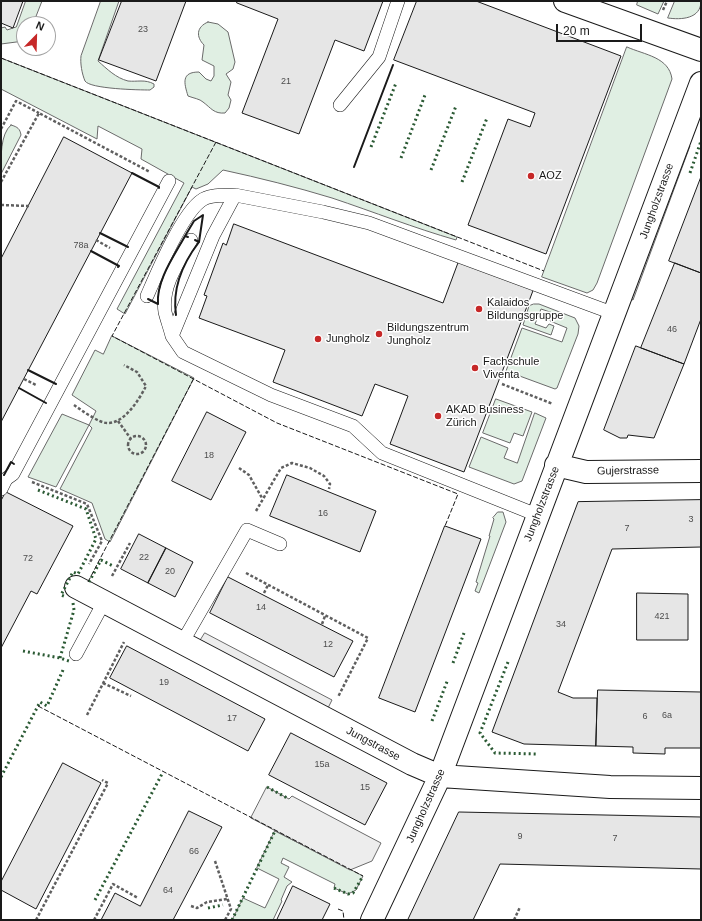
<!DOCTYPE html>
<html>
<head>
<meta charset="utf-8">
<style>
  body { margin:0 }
  #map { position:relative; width:702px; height:921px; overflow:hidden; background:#fff; font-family:Helvetica,sans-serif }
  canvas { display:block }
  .frame { position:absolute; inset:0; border:2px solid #1a1a1a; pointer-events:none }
  .north { position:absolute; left:16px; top:16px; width:40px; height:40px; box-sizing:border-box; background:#fff; border:1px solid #a3a3a3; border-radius:50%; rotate:23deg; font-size:11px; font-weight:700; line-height:16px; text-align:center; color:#1a1a1a }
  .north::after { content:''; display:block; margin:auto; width:14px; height:18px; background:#c62828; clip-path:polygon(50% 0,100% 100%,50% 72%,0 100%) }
  .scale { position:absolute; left:556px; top:24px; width:86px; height:18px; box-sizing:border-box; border:2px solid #1a1a1a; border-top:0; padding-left:5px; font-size:12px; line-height:14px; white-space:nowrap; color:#1a1a1a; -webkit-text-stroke:3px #fff; paint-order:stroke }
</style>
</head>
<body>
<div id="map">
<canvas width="702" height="921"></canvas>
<div class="frame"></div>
<div class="north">N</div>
<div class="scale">20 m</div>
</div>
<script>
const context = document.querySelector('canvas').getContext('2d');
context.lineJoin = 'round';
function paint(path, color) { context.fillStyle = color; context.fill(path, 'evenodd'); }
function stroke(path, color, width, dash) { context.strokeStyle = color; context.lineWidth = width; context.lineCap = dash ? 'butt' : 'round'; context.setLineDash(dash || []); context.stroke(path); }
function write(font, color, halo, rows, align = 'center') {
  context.font = font + ' Helvetica,sans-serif'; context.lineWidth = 3; context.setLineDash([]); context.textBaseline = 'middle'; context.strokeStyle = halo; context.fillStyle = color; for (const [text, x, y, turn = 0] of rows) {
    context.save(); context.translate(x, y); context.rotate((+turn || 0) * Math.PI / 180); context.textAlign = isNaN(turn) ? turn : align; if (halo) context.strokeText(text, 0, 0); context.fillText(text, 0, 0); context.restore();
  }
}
const green = new Path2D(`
  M26,1H42L33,24H24V41L1,44V28L5,27L7,30L16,27Z
  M101,1H119L98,61C107,69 116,78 128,81C137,82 145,79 154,84V87L150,90C139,90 90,89 85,81C82,74 80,63 81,56Z
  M638,1H664L658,14L637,5Z
  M675,1H701C701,19 681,20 668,18Z
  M208,22L218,24L228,32L235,62L233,69L226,74L231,82L228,95L231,100L229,108L225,113C214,114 211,108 203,102C200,99 193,98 188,96C184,83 181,72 199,72L206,79L211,81L214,76V66L202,60L204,45C196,37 196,27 208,22Z
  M627,47C645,55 669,57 672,79L597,283L593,290L587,293L542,277Z
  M1,58L457,237L456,240C414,228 374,212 332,198C296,187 260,178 223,170L208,184L196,189L192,187L125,314L117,309L184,183L141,159L142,149L98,126L97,139L1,89Z
  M11,125C18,127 20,129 21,135L1,174C1,158 0,134 11,125Z
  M534,304H539L575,318L579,326L578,334L557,388L555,389L506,371L522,328L562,342L567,328L550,321L553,313L541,309L535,324L546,328L549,324L554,326L551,335L523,325L529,306Z
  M112,336L194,378L110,542L105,539L92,503L60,489L92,428L89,425L56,487L28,477L62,414L89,425L96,411L72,395L95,350L103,354Z
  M496,399L532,412L523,436L514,433L510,443L483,433Z
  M535,413L546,418L522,481L514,484L469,467L481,437L508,448L504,458L517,463Z
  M498,512H503L506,522L479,593L475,591L478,583L476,582L490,536H489L494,519L493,518Z
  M275,831L363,876L356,890L348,894L334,888L335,884L283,858L281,863L289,867L284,877L292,882L287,886L281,900L282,901L273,920H232L243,898L265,908L279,879L257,868Z`);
paint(green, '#e0efe3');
stroke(green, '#6a6a6a', 1);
const parking = new Path2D(`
  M682,143L690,146L633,300L625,297Z
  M205,633L332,700L328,708L200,641Z
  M267,787L289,799L292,796L381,843L372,861L350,870L251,818Z`);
paint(parking, '#ededed');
stroke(parking, '#6a6a6a', 1);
const building = new Path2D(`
  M1,1H23L13,28L1,23Z
  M122,1H186L156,81L99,60Z
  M237,1H383L364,51L335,40L299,134L242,113L278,19L237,3Z
  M417,1H476L621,56L546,254L468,225L508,119L530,127L535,113L394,60Z
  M64,137L132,173L1,422V259Z
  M701,177V273L669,261Z
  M234,224L443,303L459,260L534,288L464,472L390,444L408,396L375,384L362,416L273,382L285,350L199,318L207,296L204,295L223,243L226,245Z
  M675,263L701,273V319L684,364L641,348Z
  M636,346L684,364L654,438L628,435L627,438H620L604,430Z
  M207,412L246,432L211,500L172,481Z
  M287,475L376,511L360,552L270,516Z
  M6,492L73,526L37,594L31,591L1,648V501Z
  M701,500V547L612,549L558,692L573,698H597L596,746L524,744L492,732L578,502Z
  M445,526L481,539L415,712L379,698Z
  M139,534L166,548L148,583L121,569Z
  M166,548L193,562L175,597L148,583Z
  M228,577L353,641L334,677L210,613Z
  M637,593L688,594V640H637Z
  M127,646L265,719L248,751L110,678Z
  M598,690L701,692V748H665V754L633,753V747L596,746Z
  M291,733L387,783L365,825L269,775Z
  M63,763L101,783L36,909L1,890V882Z
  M189,811L222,827L173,920H101L115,893L140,906Z
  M459,812L701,817V869L500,864L473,920H408Z
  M293,886L330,904L322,920H277Z`);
paint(building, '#e6e6e6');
stroke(building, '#1a1a1a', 1);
const service = new Path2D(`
  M340,105L379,57L398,1
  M147,296C157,273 182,213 202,200C210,194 225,196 235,195
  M172,336C170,328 167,320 165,312C161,286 179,261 191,240
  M1,489L6,479L13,474L169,181
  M537,515L382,453L353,426L271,395L183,352L172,336L213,236L235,195L323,212L369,223L615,314
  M182,643L247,530L280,544
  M76,654L104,602`);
const minor = new Path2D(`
  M565,1L701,50
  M556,465L586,472L701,471
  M76,587L412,764L440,776L610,787L701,788
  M372,920L440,776L701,83`);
stroke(service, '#1a1a1a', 14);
stroke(minor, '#1a1a1a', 24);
stroke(new Path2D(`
  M663,10L667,1
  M1,129L16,101L39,113
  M1,182L39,113L150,172
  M1,205L29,206
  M96,240L110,248
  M24,379L36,385
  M502,384L553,404
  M74,405C81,410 99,423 107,423C124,424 139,400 146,386L137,372L124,365
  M118,421L131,439
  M128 445a9 9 0 1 1 18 0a9 9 0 1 1-18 0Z
  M239,468L249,475L262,498
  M32,482L87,504L102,541L89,564
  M256,511L281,468L292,463L310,468L324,476L330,484L329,489
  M246,573L368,638L338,697
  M112,576L130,543
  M264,593L268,585
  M322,624L325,616
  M103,683L131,696
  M87,715L124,642
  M215,861L231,909L225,920
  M191,906L197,908L207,902L227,899
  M36,920L108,783L102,780
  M94,920L113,884L138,898
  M514,920L520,907`), '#5f5f5f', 2.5, [3, 2]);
stroke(service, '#fff', 13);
stroke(minor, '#fff', 22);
stroke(new Path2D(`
  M371,147L396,83
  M401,158L425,95
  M431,170L456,106
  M690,173L701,141
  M462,182L487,118
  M38,490L86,509L96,539L78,574L73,572L61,595L66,597
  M89,582L101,560L113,566
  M23,651L60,658L69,661
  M60,658L74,610L73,603
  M508,662L480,733L495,753L538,754
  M453,663L464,633
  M432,721L448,679
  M1,777L40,702L47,706L63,670
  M267,787L289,799
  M334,888L348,894L353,893L363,876
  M95,900L163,772
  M208,908L223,905
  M232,920L275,831`), '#2b5a34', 3, [2, 3]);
stroke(new Path2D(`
  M1,58L544,271
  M216,142L112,336L277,423L458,494L445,526
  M88,582L194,378
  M38,706L363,876
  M338,909L343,911L344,920`), '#1a1a1a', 1, [5, 2]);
stroke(new Path2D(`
  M354,167L393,65
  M132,173L159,187V188
  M100,233L128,247
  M185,236L194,221L203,215L199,242
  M91,251L119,266L118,267
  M148,299L158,304C156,281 174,256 185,236L188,237
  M176,315C172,288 183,263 199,242L195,240
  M28,370L56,384
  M19,388L46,403
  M4,475L11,462L14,464`), '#1a1a1a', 2);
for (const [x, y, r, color] of [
  [531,176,4,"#c62828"],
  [479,309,4,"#c62828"],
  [379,334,4,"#c62828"],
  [318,339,4,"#c62828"],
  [475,368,4,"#c62828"],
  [438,416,4,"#c62828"]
]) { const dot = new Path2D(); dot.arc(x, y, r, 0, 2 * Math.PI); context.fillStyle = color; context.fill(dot); stroke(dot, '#fff', 1.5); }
write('9px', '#4d4d4d', null, [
  ["23",143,30],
  ["21",286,82],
  ["78a",81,246],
  ["46",672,330],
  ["18",209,456],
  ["16",323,514],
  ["3",691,520],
  ["7",627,529],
  ["22",144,558],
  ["72",28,559],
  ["20",170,572],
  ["14",261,608],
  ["421",662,617],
  ["34",561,625],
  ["12",328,645],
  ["19",164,683],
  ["6a",667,716],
  ["6",645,717],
  ["17",232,719],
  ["15a",322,765],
  ["15",365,788],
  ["9",520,837],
  ["7",615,839],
  ["66",194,852],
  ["64",168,891]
]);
write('11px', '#1a1a1a', '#fff', [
  ["AOZ",539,176],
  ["Kalaidos",487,303],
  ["Bildungsgruppe",487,316],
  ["Bildungszentrum",387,328],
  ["Jungholz",387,341],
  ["Jungholz",326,339],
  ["Fachschule",483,362],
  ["Viventa",483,375],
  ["AKAD Business",446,410],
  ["Zürich",446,423]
], 'left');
write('11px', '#1a1a1a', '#fff', [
  ["Jungholzstrasse",657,201,-70],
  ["Gujerstrasse",628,471,-1],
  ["Jungholzstrasse",542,504,-69],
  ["Jungstrasse",373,744,28],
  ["Jungholzstrasse",426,806,-66]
]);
</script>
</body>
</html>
